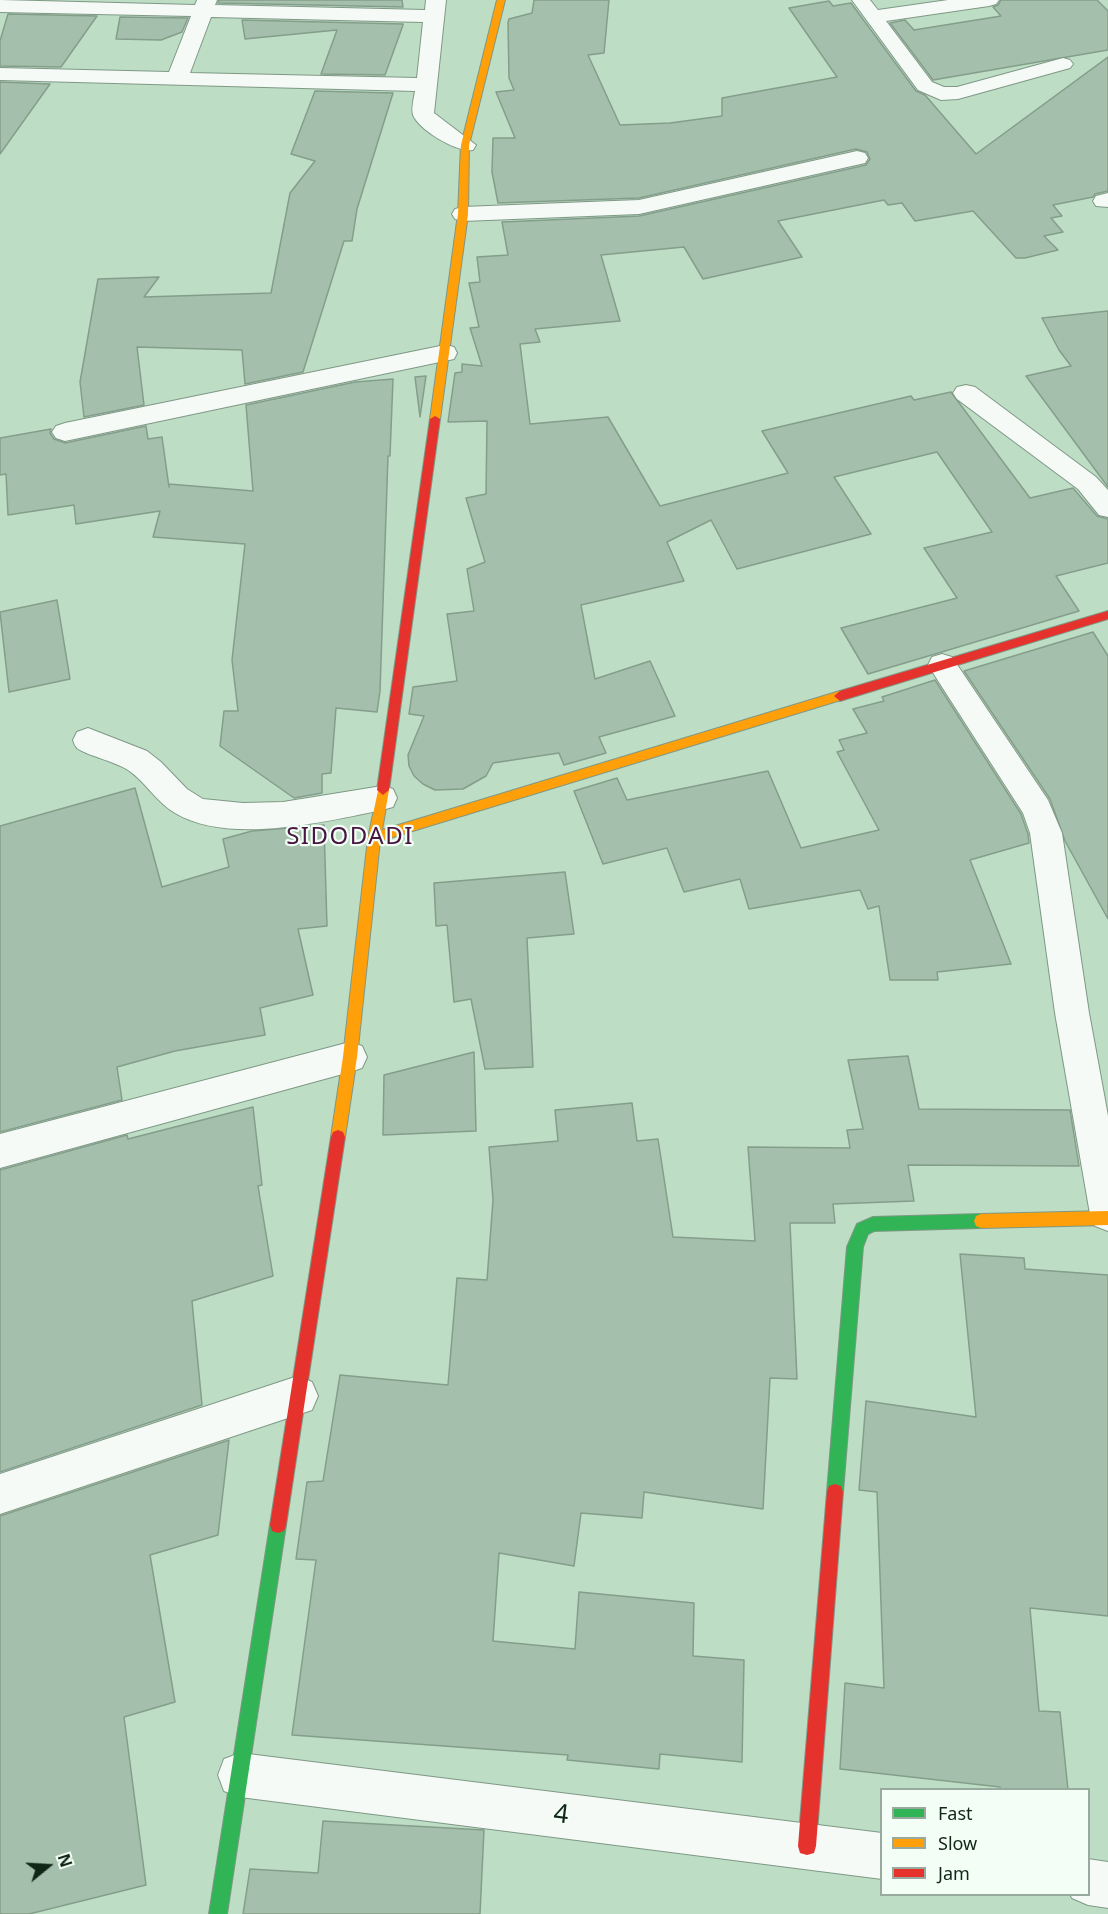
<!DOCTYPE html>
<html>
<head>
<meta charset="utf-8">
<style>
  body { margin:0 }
  #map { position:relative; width:1108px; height:1914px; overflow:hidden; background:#bddec5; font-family:"Noto Sans",sans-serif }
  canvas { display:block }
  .legend { position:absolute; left:880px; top:1788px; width:210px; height:108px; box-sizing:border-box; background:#f3fff6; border:2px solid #98a99d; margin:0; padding:8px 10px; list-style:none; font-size:18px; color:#102717 }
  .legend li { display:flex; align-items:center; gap:12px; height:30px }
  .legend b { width:30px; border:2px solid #98a99d }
  .north { position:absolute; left:18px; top:1836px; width:60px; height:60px; -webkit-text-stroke:4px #f3fff6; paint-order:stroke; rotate:72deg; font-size:16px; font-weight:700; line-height:24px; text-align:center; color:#102717 }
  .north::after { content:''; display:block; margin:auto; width:21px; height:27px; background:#102717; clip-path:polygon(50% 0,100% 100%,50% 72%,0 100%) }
</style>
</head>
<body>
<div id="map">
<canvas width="1108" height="1914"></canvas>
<ul class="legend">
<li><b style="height:8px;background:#30b455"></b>Fast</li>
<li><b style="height:8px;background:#ff9f0a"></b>Slow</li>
<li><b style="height:8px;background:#e5322d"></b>Jam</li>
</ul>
<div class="north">N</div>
</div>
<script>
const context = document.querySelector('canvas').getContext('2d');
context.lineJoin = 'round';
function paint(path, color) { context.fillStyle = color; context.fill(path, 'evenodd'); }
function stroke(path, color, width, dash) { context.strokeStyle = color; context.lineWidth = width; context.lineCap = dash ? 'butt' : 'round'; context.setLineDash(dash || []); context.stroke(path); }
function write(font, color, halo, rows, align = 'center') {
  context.font = font + ' "Noto Sans",sans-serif'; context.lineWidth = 4.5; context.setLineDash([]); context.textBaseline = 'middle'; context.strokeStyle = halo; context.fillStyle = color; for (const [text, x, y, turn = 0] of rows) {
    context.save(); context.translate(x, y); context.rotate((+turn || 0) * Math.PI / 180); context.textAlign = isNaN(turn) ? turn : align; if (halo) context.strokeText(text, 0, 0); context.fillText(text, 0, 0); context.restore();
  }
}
const building = new Path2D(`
  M219,0H402L403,7L218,3Z
  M534,0H609L604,53L588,55L620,125L670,123L722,116V98L837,77L789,8L829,1L833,6L851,3L916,91L925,95L976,154L1108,57V191L1095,194L1093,197L1053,205L1062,216L1051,218L1063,232L1044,236L1058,250L1025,258H1016L973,211L915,221L902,203L888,205L884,200L778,221L802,257L703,279L684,247L601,255L620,321L535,329L540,342L520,344L530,424L608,417L660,506L788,473L762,431L911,396L914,400L951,392L1030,498L1073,488L1097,516L1108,519V563L1056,576L1079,611L868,674L841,628L957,598L924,548L992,532L937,452L834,477L871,534L737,569L711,520L667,542L684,581L581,605L595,679L650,661L675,716L599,737L606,753L564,765L559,753L493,763L486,776L463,789L435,790L423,784L414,776L409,766L408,755L424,716L409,714L413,687L457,681L447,614L474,611L467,569L485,562L466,498L486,494L487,421L448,422L455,373L462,372V364L482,366L470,328L479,327L469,283L480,282L477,257L508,255L502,222L639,216L866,165L870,159L867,152L856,149L639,198L498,203L492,172L493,138H515L496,92L514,90L509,78L508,23L509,19L532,13Z
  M1001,0H1097L1108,11V50L933,80L890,23L905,20L914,30L1001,16L993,7L998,5Z
  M8,14L97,16L61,67L0,66V41Z
  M120,17L188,18L182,32L161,40L116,39Z
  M242,20L403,24V25L385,75L321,74L337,30L245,39Z
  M0,82L50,84L0,154Z
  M315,91L393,93L357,209L352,241H344L303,372L245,384L242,350L137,347L144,405L84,417L80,382L98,279L159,277L144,297L271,293L290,193L315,161L291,154Z
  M1108,311V487L1026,376L1071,366L1059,350L1042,318Z
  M426,376L420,417L415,377Z
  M393,379L390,456H388L380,691L377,712L336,708L331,773L322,774V793L294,798L220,746L224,711H238L232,660L245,544L153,537L160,511L76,524L74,505L8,515L6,474L0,475V438L51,429L50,433L54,439L65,443L146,426L148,439L162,437L169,487V484L253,491L246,405L355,382Z
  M57,600L70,679L9,692L0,612Z
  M1093,632L1108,656V919L1065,841L1050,799L964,671Z
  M935,680L1021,814L1028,834L1029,843L970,860L1011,964L937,972L938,980H890L879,906L868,909L860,890L749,909L740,879L684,892L667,848L603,864L574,791L617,778L627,800L768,771L801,848L879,830L837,752L844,750L839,740L867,733L853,709L884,701L882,697Z
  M135,788L162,887L229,867L223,839L252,831L324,825L327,926L298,929L313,995L260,1008L265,1035L175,1051L117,1067L122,1100L0,1132V826Z
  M565,872L574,934L527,938L533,1067L485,1069L471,999L454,1002L447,925L436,926L434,883Z
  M474,1052L476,1131L383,1135L384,1075Z
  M908,1056L919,1109L1070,1110L1079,1166L908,1165L914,1201L833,1204L835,1223H790L797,1379L770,1378L763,1509L644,1492L642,1518L581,1513L574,1566L499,1553L493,1641L575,1649L579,1592L694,1603L693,1656L744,1660L742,1762L660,1754L659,1769L567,1760L568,1755L292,1735L316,1560L296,1559L307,1482L323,1481L340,1375L448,1385L457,1278L487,1280L493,1200L489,1147L558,1141L555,1110L632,1103L637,1141L658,1139L673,1237L755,1241L748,1147L850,1148L847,1130L863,1129L848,1060Z
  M253,1107L262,1185L258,1186L273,1276L192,1301L202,1405L0,1472V1170L127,1135L128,1139Z
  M960,1254L1024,1258L1025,1269L1108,1275V1616L1030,1608L1039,1711L1060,1712L1068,1790H1000V1787L840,1769L845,1683L884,1688L877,1492L859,1490L866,1401L976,1417Z
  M229,1440L218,1535L150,1555L175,1702L124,1717L146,1885L29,1914H0V1516Z
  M323,1821L484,1830L480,1914H243L250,1869L318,1873Z`);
paint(building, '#a4bfab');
stroke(building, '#849e8b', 1.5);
const street = new Path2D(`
  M0,0L195,5L197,0H217L215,5L425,10L426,0H446L434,113L476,145L473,150C457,153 419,130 413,115C411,108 414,98 415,91L0,80V68L169,72L191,16L0,12ZM211,17L423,22L417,78L190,73Z
  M852,0H870L878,10L948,0H999L996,4L989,6L886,21L932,82L944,87H957L1063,58L1070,60L1073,64L1070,68L958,99L941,100L918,90Z
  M857,151L865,153L868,158L865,163L639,214L463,221L455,219L452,214L455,209L463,207L639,200Z
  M1108,193V207L1096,206L1093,201L1096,196Z
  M445,345L454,347L457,353L454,359L65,441L56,438L52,432L56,426L65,423Z
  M966,385L975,387L1096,477L1108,490V517L1099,515L1078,489L957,399L953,393L957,387Z
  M942,654L952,657L1048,800L1062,833L1089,1013L1108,1116V1231L1095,1226L1090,1214L1055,1013L1030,833L1023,813L928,665L932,657Z
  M88,728L147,751L161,762L187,789L203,799L243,803L283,802L382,786L393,789L397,798L393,807L382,810C324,822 228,845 175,813C156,802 146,782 128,770C116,762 83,754 77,748C75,746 74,743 73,740L77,732Z
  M350,1042L362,1046L367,1057L362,1068L350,1072L0,1168V1134Z
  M298,1376L312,1382L318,1396L312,1410L0,1514V1474Z
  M240,1753L882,1833V1879L240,1797L224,1791L218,1775L224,1759Z
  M1088,1859L1108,1862V1908L1088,1905L1072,1898L1070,1894H1088Z`);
const fast = new Path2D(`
  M981,1214L986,1216L988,1221L986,1226L981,1228L874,1231L868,1234L863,1247L843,1492L841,1498L835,1500L829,1498L827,1492L847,1247L857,1224L873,1217Z
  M278,1517L284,1519L286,1525L227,1914H209L270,1525L272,1519Z`);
const slow = new Path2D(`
  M497,0H505L469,145L468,214L440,419L435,422L430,419L458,214L461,145Z
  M840,691L844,693L846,696L844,699L380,841L357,1057L345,1137L343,1142L338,1144L333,1142L331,1137L343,1057L368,838L379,786H387L389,790L382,830Z
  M1108,1211V1225L981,1228L976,1226L974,1221L976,1216L981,1214Z`);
const jam = new Path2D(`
  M435,416L440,419L389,790L383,795L377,790L430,419Z
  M1108,611V619L840,701L834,696L840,691Z
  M338,1130L343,1132L345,1137L286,1525L284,1531L278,1533L272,1531L270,1525L331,1137L333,1132Z
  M835,1484L841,1486L843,1492L816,1846L814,1853L807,1855L800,1853L798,1846L827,1492L829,1486Z`);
stroke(street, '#7f9886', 2);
stroke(fast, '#7f9886', 2);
stroke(slow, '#7f9886', 2);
stroke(jam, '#7f9886', 2);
paint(street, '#f5faf6');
paint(fast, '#30b455');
paint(slow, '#ff9f0a');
paint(jam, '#e5322d');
context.letterSpacing = '1.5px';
write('24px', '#481442', '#f3fff6', [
  ["SIDODADI",350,837]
]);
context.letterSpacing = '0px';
write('26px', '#102717', '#f3fff6', [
  ["4",561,1815,7]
]);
</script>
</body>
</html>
